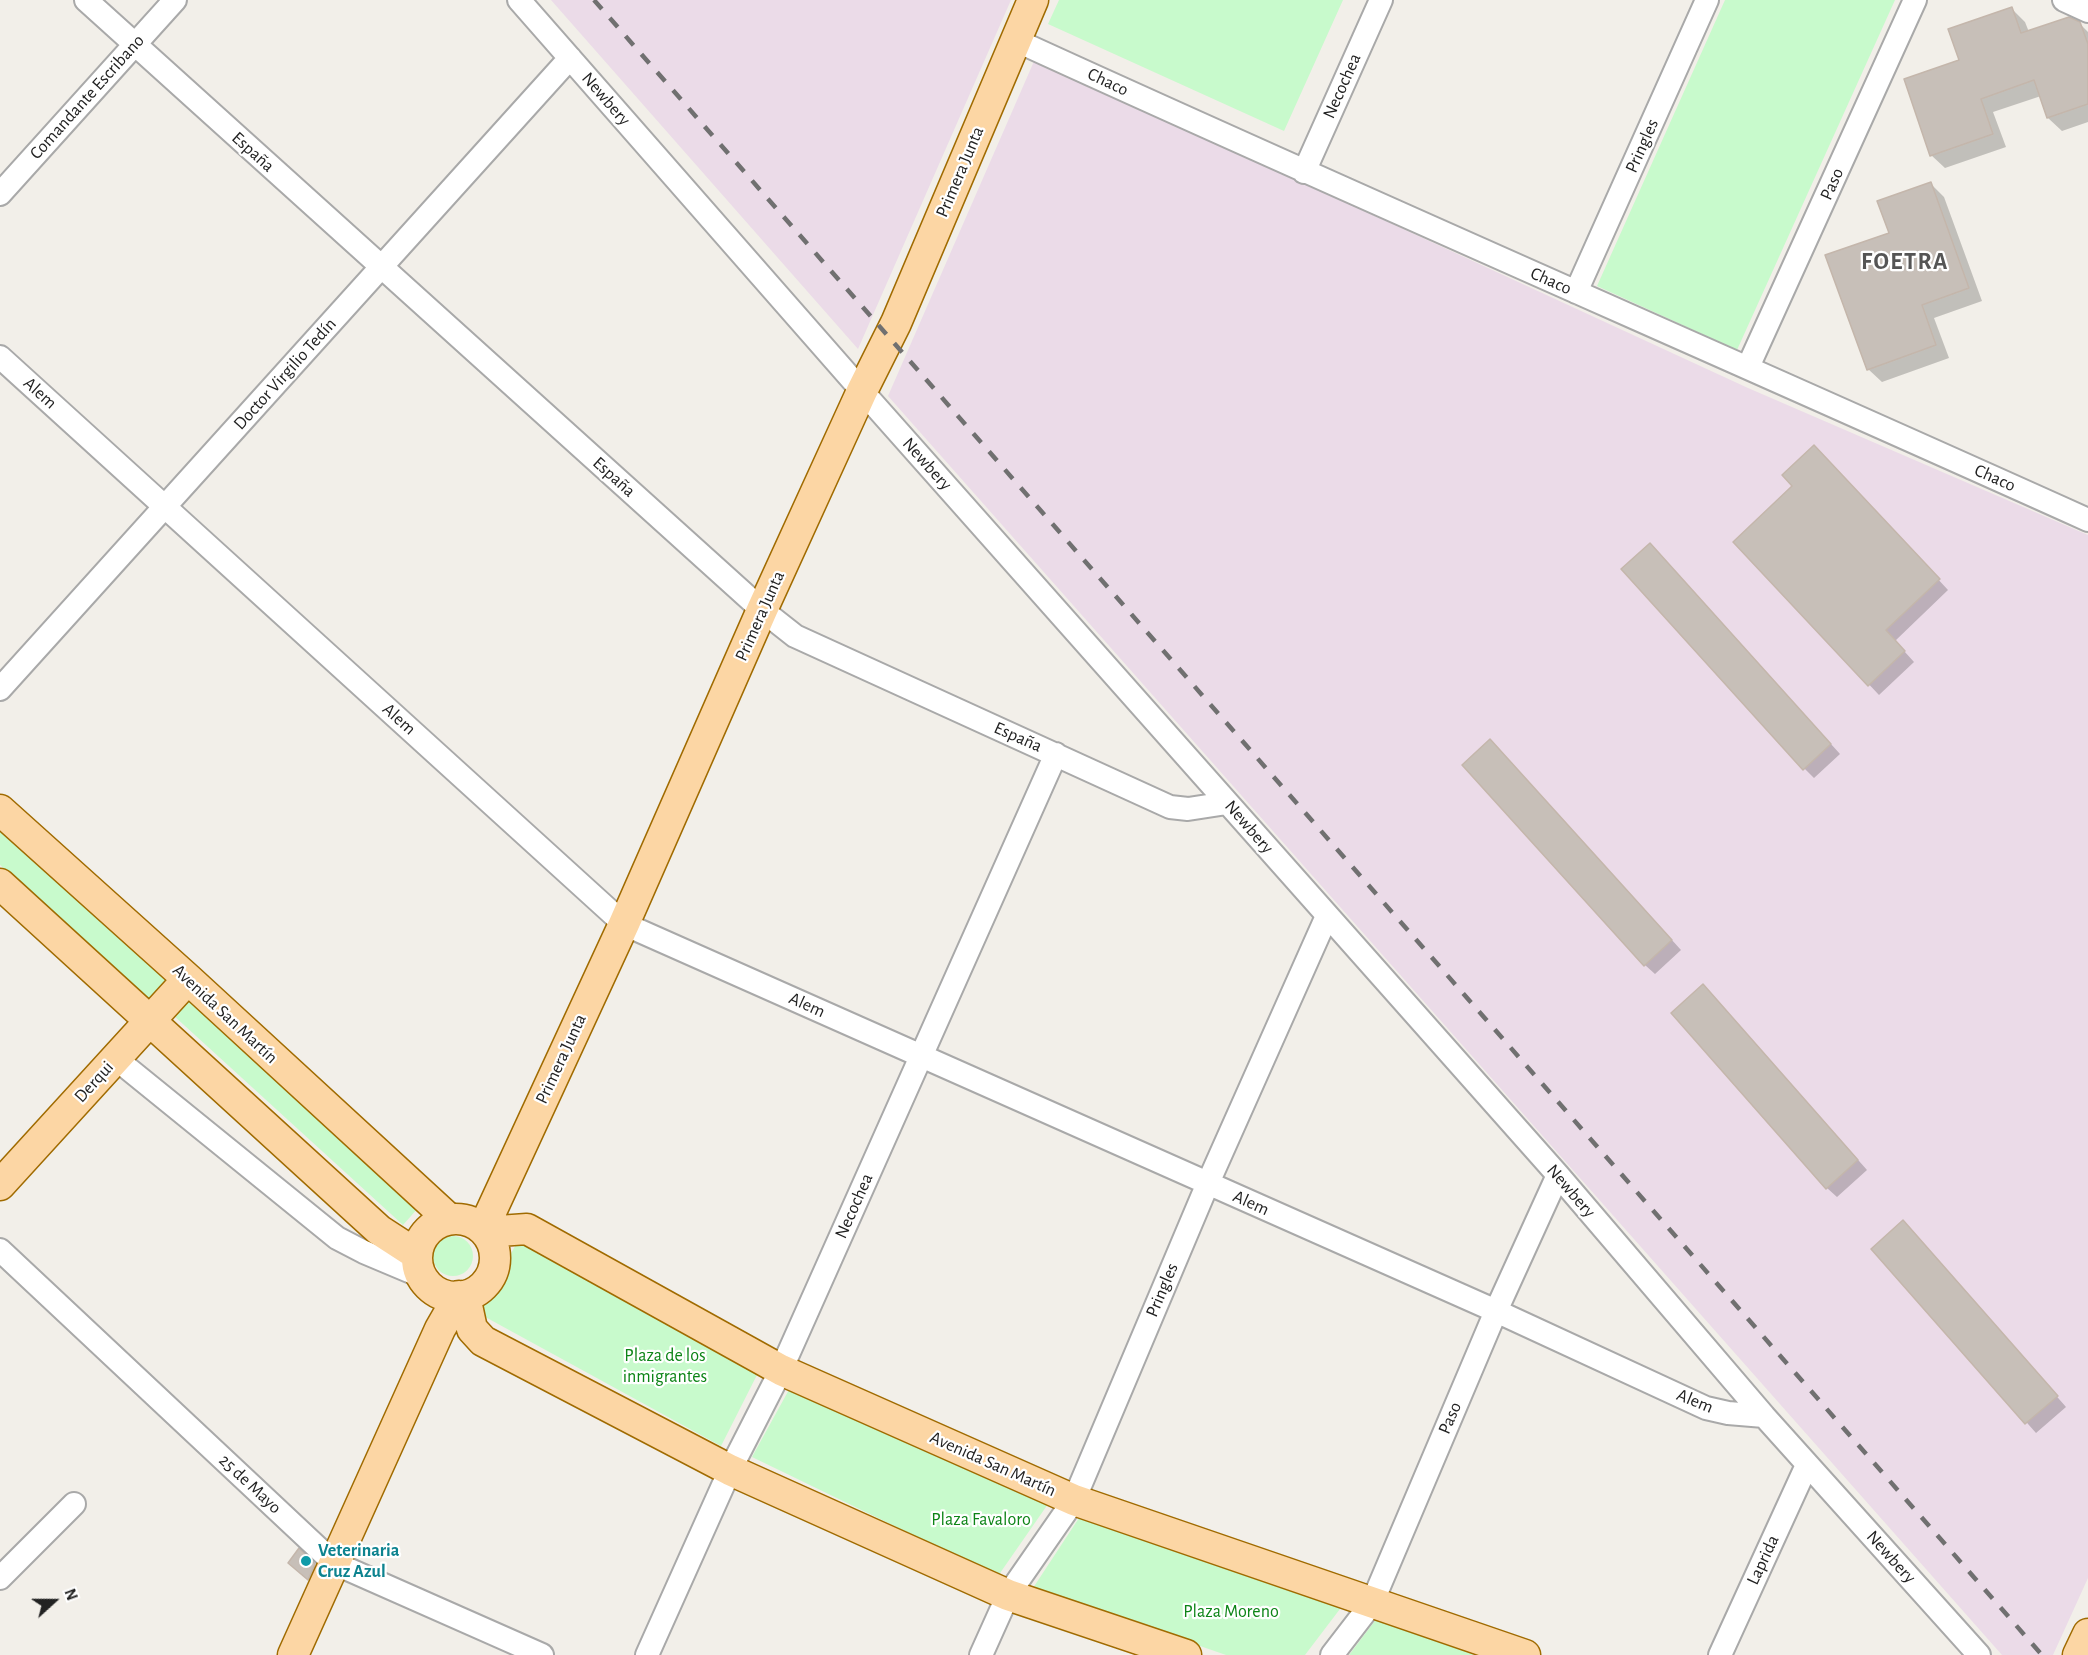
<!DOCTYPE html>
<html>
<head>
<meta charset="utf-8">
<style>
  body { margin:0 }
  #map { position:relative; width:2088px; height:1655px; overflow:hidden; background:#f2efe9; font-family:"Alegreya Sans",sans-serif }
  canvas { display:block }
  .north { position:absolute; left:24px; top:1571px; width:60px; height:60px; -webkit-text-stroke:4px #fff; paint-order:stroke; rotate:69deg; font-size:16px; font-weight:700; line-height:24px; text-align:center; color:#222 }
  .north::after { content:''; display:block; margin:auto; width:21px; height:27px; background:#222; clip-path:polygon(50% 0,100% 100%,50% 72%,0 100%) }
</style>
</head>
<body>
<div id="map">
<canvas width="2088" height="1655"></canvas>
<div class="north">N</div>
</div>
<script>
const context = document.querySelector('canvas').getContext('2d');
context.lineJoin = 'round';
function paint(path, color) { context.fillStyle = color; context.fill(path, 'evenodd'); }
function stroke(path, color, width, dash) { context.strokeStyle = color; context.lineWidth = width; context.lineCap = dash ? 'butt' : 'round'; context.setLineDash(dash || []); context.stroke(path); }
function write(font, color, halo, rows, align = 'center') {
  context.font = font + ' "Alegreya Sans",sans-serif'; context.lineWidth = 4.5; context.setLineDash([]); context.textBaseline = 'middle'; context.strokeStyle = halo; context.fillStyle = color; for (const [text, x, y, turn = 0] of rows) {
    context.save(); context.translate(x, y); context.rotate((+turn || 0) * Math.PI / 180); context.textAlign = isNaN(turn) ? turn : align; if (halo) context.strokeText(text, 0, 0); context.fillText(text, 0, 0); context.restore();
  }
}
paint(new Path2D(`
  M551,0H1011L858,349Z
  M1035,59L1748,388L2088,535V1578L2053,1655H2002L888,396Z`), '#ebdbe8');
paint(new Path2D(`
  M1059,0H1343L1284,131L1048,24Z
  M1725,0H1895L1737,350L1597,286Z
  M0,818L179,979L155,1005L0,865Z
  M189,997L419,1207L403,1225L173,1015Z
  M433 1256a20 20 0 1 1 40 0a20 20 0 1 1-40 0Z
  M519,1239L760,1369L721,1446L478,1313Z
  M791,1386L1048,1504L998,1576L752,1457Z
  M1079,1518L1343,1605L1305,1655H1226L1033,1588Z
  M1380,1614L1492,1655H1349Z`), '#c8facc');
paint(new Path2D(`
  M2012,9L2025,22L2029,32L2080,24L2088,32V122L2062,131L2048,118L2041,96L1993,112L2006,147L1945,168L1931,155L1960,60Z
  M1931,184L1944,197L1982,301L1934,318L1949,358L1882,382L1868,369L1890,234Z
  M1824,456L1948,590L1895,641L1914,662L1879,695L1735,542Z
  M1660,555L1840,754L1814,778L1804,768Z
  M1500,751L1681,950L1655,974L1645,965Z
  M1713,996L1867,1170L1837,1197L1827,1188Z
  M1913,1232L2066,1407L2036,1433L1873,1249Z
  M299,1551L321,1571L314,1585L296,1569Z`), '#0003');
const building = new Path2D(`
  M2012,7L2021,33L2069,17L2080,22L2088,44V104L2047,118L2034,80L1981,99L1993,134L1930,156L1904,79L1959,60L1948,29Z
  M1931,182L1969,288L1922,305L1936,345L1867,370L1825,255L1889,233L1877,201Z
  M1814,445L1940,579L1886,630L1905,651L1868,686L1733,542L1792,486L1782,475Z
  M1650,543L1831,744L1803,770L1621,569Z
  M1490,739L1672,940L1644,966L1462,765Z
  M1703,984L1858,1160L1826,1189L1671,1013Z
  M1903,1220L2058,1396L2025,1424L1871,1249Z
  M299,1548L315,1564L308,1580L288,1563Z`);
paint(building, '#c7bfb8');
stroke(building, '#c4b6ab', 1.5);
const minor = new Path2D(`
  M86,0L762,610L795,636L1170,807L1188,809L1227,803
  M519,0L862,391L1558,1175L1764,1416L1979,1655
  M2064,0L2088,11
  M1015,40C1371,203 1731,359 2088,520
  M1304,172L1381,0
  M0,194L175,0
  M1576,292L1707,0
  M0,357L624,924L1496,1311L1706,1408L1728,1413L1764,1416
  M1748,367L1915,0
  M0,689L570,58
  M115,1058L337,1238L364,1252L421,1276
  M0,1250L334,1563L542,1655
  M0,1578L74,1504
  M647,1655L730,1470L781,1370L1056,754
  M981,1655L1008,1595L1074,1500L1208,1183L1327,916
  M1332,1655L1372,1603L1496,1311L1558,1175
  M1720,1655L1807,1465`);
const major = new Path2D(`
  M0,810L188,979L449,1219
  M0,884L379,1230L416,1254
  M0,1185L188,979
  M417 1258a39 39 0 1 1 78 0a39 39 0 1 1-78 0Z
  M483,1229L624,924L762,610L862,391L896,323L1033,0
  M485,1232L527,1229L781,1370L1074,1500L1525,1655
  M465,1296L472,1329L483,1341L730,1470L1008,1595L1186,1655
  M293,1655L440,1329L459,1296
  M2078,1655L2088,1634`);
stroke(minor, '#a9a9a9', 26);
stroke(major, '#a06b00', 33);
stroke(minor, '#fff', 22);
stroke(major, '#fcd6a4', 30);
stroke(new Path2D(`
  M594,0L2042,1655`), '#707070', 4.5, [12, 12]);
for (const [x, y, r, color] of [
  [306,1561,6,"#0f9aa8"]
]) { const dot = new Path2D(); dot.arc(x, y, r, 0, 2 * Math.PI); context.fillStyle = color; context.fill(dot); stroke(dot, '#fff', 2); }
write('18px', '#222', '#fff', [
  ["Chaco",1108,82,25],
  ["Necochea",1342,86,-66],
  ["Comandante Escribano",87,97,-48],
  ["Newbery",606,99,49],
  ["Pringles",1642,146,-66],
  ["España",253,152,42],
  ["Primera Junta",960,172,-67],
  ["Paso",1832,184,-66],
  ["Chaco",1551,281,24],
  ["Doctor Virgilio Tedín",285,374,-48],
  ["Alem",40,393,42],
  ["Newbery",927,464,48],
  ["España",614,477,42],
  ["Chaco",1995,478,24],
  ["Primera Junta",760,616,-66],
  ["Alem",399,719,42],
  ["España",1018,737,24],
  ["Newbery",1249,827,49],
  ["Alem",807,1005,24],
  ["Avenida San Martín",225,1014,43],
  ["Primera Junta",561,1059,-65],
  ["Derqui",94,1082,-48],
  ["Newbery",1571,1191,49],
  ["Alem",1251,1203,24],
  ["Necochea",854,1206,-66],
  ["Pringles",1162,1290,-67],
  ["Alem",1695,1401,22],
  ["Paso",1450,1418,-67],
  ["Avenida San Martín",993,1464,24],
  ["25 de Mayo",250,1484,43],
  ["Newbery",1891,1557,48],
  ["Laprida",1763,1560,-65]
]);
write('18px', '#0c8416', '#fff', [
  ["Plaza de los",665,1356],
  ["inmigrantes",665,1377],
  ["Plaza Favaloro",981,1520],
  ["Plaza Moreno",1231,1612]
]);
write('bold 18px', '#0d838f', '#fff', [
  ["Veterinaria",318,1551],
  ["Cruz Azul",318,1572]
], 'left');
context.letterSpacing = '1.5px';
write('bold 24px', '#555', '#fff', [
  ["FOETRA",1905,262]
]);
context.letterSpacing = '0px';
</script>
</body>
</html>
